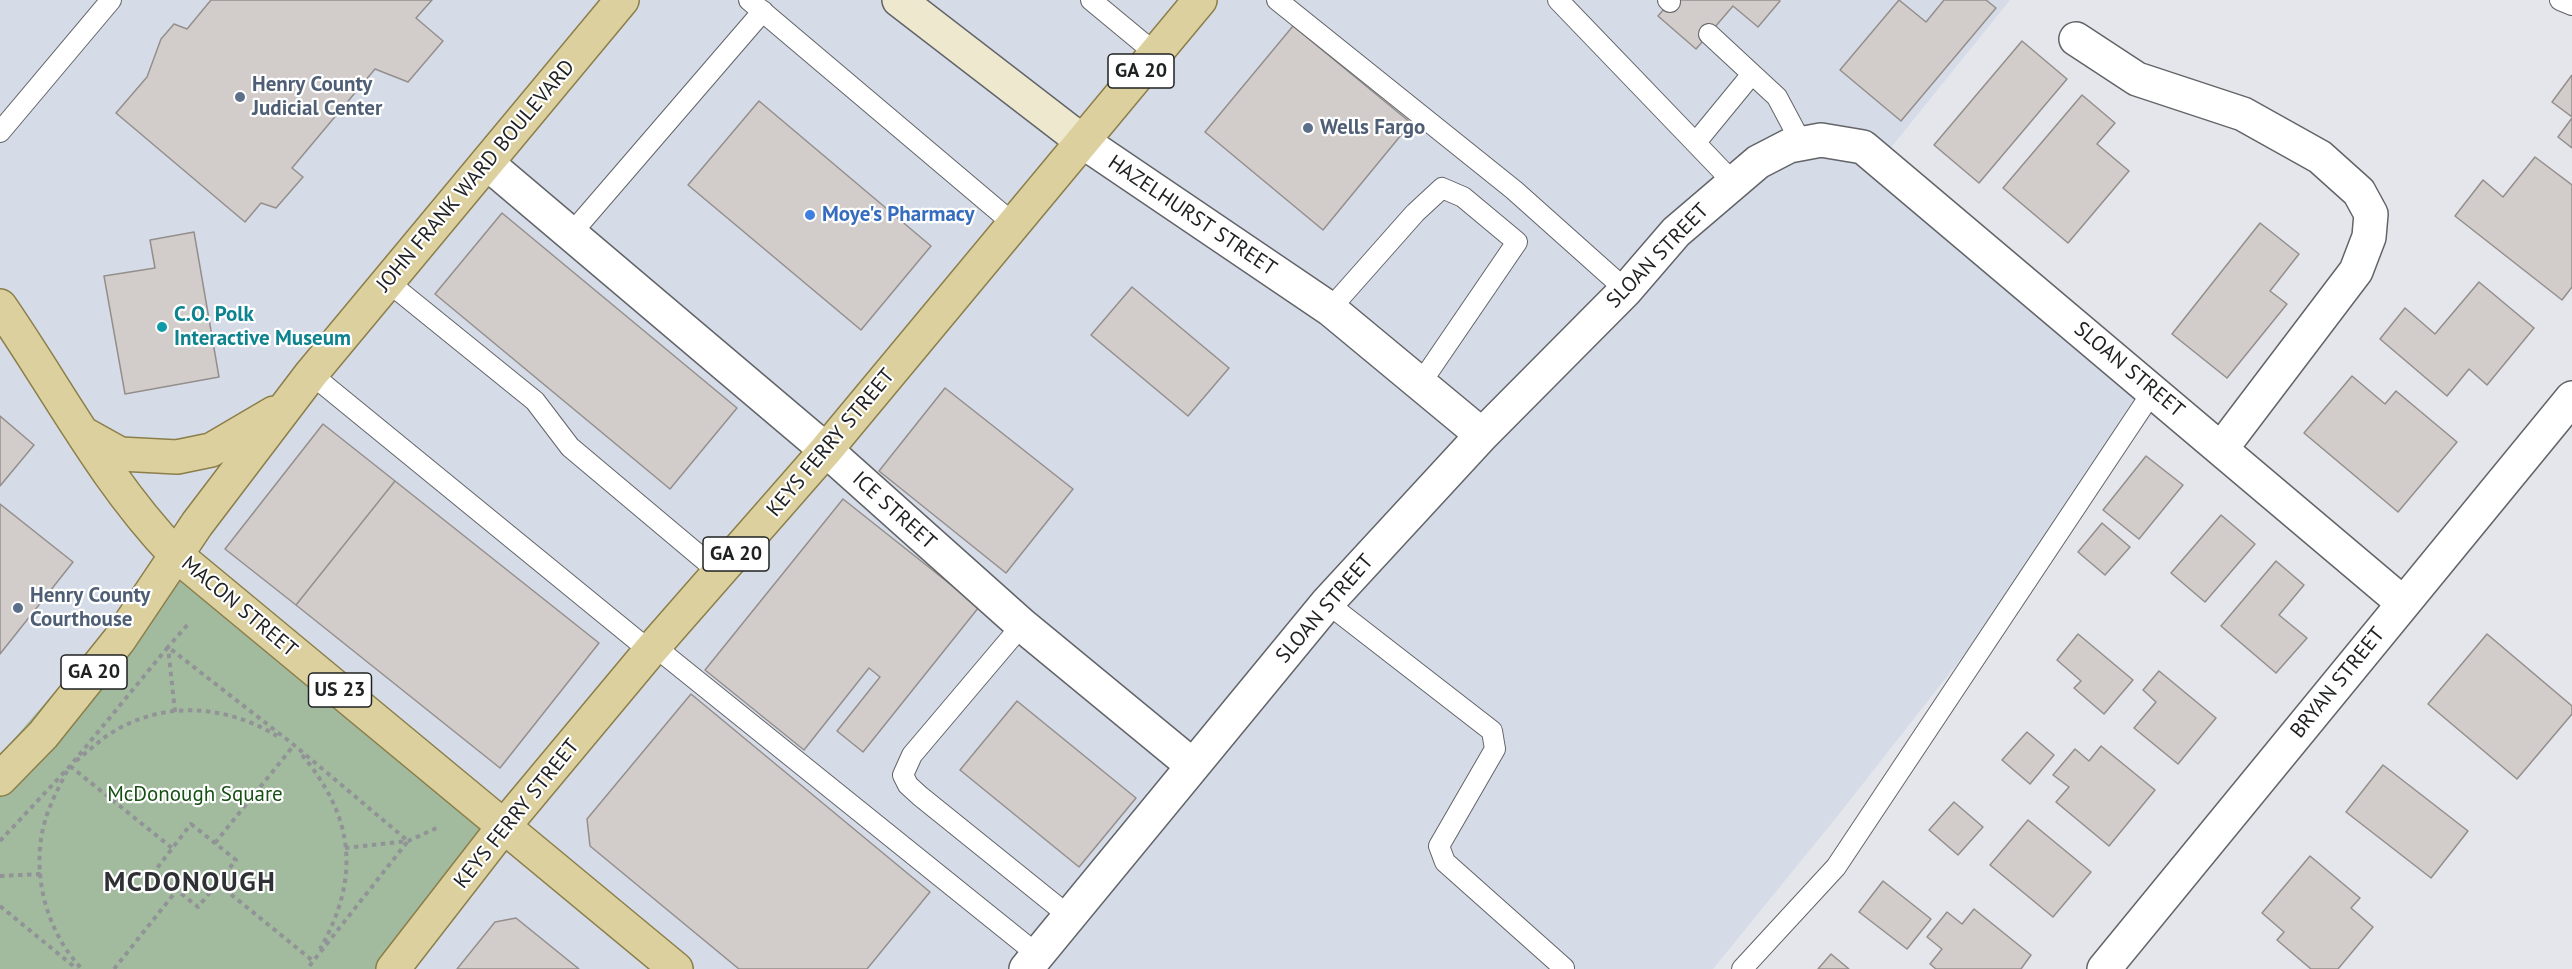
<!DOCTYPE html>
<html>
<head>
<meta charset="utf-8">
<style>
  body { margin:0 }
  canvas { display:block; background:#e4e6eb }
</style>
</head>
<body>
<canvas width="2572" height="969"></canvas>
<script>
const context = document.querySelector('canvas').getContext('2d');
context.lineJoin = 'round';
function paint(path, color) { context.fillStyle = color; context.fill(path, 'evenodd'); }
function stroke(path, color, width, dash) { context.strokeStyle = color; context.lineWidth = width; context.lineCap = dash ? 'butt' : 'round'; context.setLineDash(dash || []); context.stroke(path); }
function write(font, color, halo, rows, align = 'center') {
  context.font = font + ' "PT Sans",sans-serif'; context.lineWidth = 4.5; context.setLineDash([]); context.textBaseline = 'middle'; context.strokeStyle = halo; context.fillStyle = color; for (const [text, x, y, turn = 0] of rows) {
    context.save(); context.translate(x, y); context.rotate((+turn || 0) * Math.PI / 180); context.textAlign = isNaN(turn) ? turn : align; if (halo) context.strokeText(text, 0, 0); context.fillText(text, 0, 0); context.restore();
  }
}
paint(new Path2D(`
  M0,0H2010L1881,160L2167,396L1840,813L1713,969H0Z`), '#d6dce7');
paint(new Path2D(`
  M175,554L504,826L393,969H0V755Z`), '#a2bb9f');
const building = new Path2D(`
  M211,0H432L416,18L443,41L408,82L375,69L292,168L303,177L276,208L261,203L245,222L116,113L147,77L161,39L174,24L187,29Z
  M1672,0H1779L1780,1L1758,27L1733,6L1696,49L1658,16Z
  M1899,0L1926,22L1944,0H1986L1996,8L1901,121L1840,70Z
  M1293,26L1411,123L1323,230L1205,132Z
  M2022,41L2067,79L1979,183L1934,145Z
  M2572,75V117L2552,102Z
  M2082,95L2115,123L2097,144L2129,171L2068,243L2003,188Z
  M759,101L931,246L861,330L688,185Z
  M2572,118V148L2558,137Z
  M2535,157L2572,185V287L2562,300L2455,216L2483,180L2503,197Z
  M502,213L737,408L670,489L435,294Z
  M2260,223L2299,254L2270,291L2287,304L2227,378L2172,334Z
  M194,232L219,377L125,394L104,276L155,268L150,240Z
  M2479,282L2534,328L2487,385L2469,369L2447,396L2380,339L2405,308L2435,334Z
  M1132,287L1229,368L1188,416L1091,335Z
  M2352,376L2385,404L2396,391L2457,442L2398,512L2304,433Z
  M945,388L1073,489L1006,573L879,471Z
  M0,416L34,445L0,486Z
  M323,424L395,481L296,605L225,549Z
  M2146,456L2183,485L2139,539L2103,510Z
  M395,481L599,643L500,768L296,605Z
  M843,499L979,607L863,752L837,731L880,677L869,668L804,750L705,670Z
  M0,504L73,562L0,654Z
  M2221,515L2255,544L2205,602L2171,573Z
  M2102,523L2130,547L2105,575L2078,552Z
  M2276,561L2304,585L2279,615L2307,638L2276,673L2221,626Z
  M2078,634L2133,680L2104,714L2074,688L2081,681L2057,660Z
  M2487,634L2572,706V714L2517,779L2428,704Z
  M2159,671L2216,718L2178,764L2134,728L2156,702L2143,690Z
  M691,694L930,892L867,969H739L590,846L587,819Z
  M1017,701L1136,798L1079,867L960,770Z
  M2027,732L2054,755L2030,784L2002,760Z
  M2101,746L2155,790L2109,846L2056,802L2069,787L2053,775L2075,749L2089,761Z
  M2383,765L2468,831L2431,878L2346,812Z
  M1954,802L1983,827L1958,855L1929,830Z
  M2028,820L2091,872L2053,917L1990,865Z
  M2310,856L2360,898L2351,908L2373,927L2338,969H2311L2277,940L2284,932L2262,913Z
  M1883,881L1931,919L1907,949L1859,912Z
  M1974,909L2031,955L2021,969H1936L1930,964L1942,949L1927,937L1947,912L1962,924Z
  M516,918L579,969H457L495,922Z
  M1831,954L1849,969H1818Z`);
paint(building, '#d2cdcb');
stroke(building, '#948f8d', 1.5);
const service = new Path2D(`
  M749,0L1015,225
  M1091,0L1155,53
  M1277,0L1514,190L1626,290
  M1558,0L1733,182
  M1668,0L1670,2
  M2560,0L2572,5
  M1709,34L1777,97L1802,144
  M0,132L111,0
  M1697,141L1752,74
  M570,235L763,11
  M388,282L535,401L570,447L720,573
  M1330,309L1415,213L1442,188L1463,197L1517,242L1420,384
  M311,374L650,651
  M1327,603L1492,731L1495,749L1439,846L1445,862L1564,968
  M1022,625L912,755L903,775L908,785L920,796L1069,916
  M654,646L1038,955
  M1742,969L1836,867L2153,391`);
const minor = new Path2D(`
  M2076,39L2137,79L2243,114L2320,157L2359,192L2371,214L2369,237L2356,271L2221,449
  M1082,141L1330,309L1482,435
  M487,163L826,450L1022,625L1192,765
  M1026,969L1327,603L1482,435L1626,290L1676,232L1758,162L1789,146L1821,140L1863,147L2403,603
  M2104,969L2572,398`);
const secondary = new Path2D(`
  M899,0L1082,141`);
const primary = new Path2D(`
  M0,306C58,390 104,480 175,554L676,969
  M84,434L120,454L177,457L211,450L274,413
  M0,779L43,735L119,640L197,524L311,374L622,0
  M393,969L504,826L650,651L826,450L1200,0`);
stroke(service, '#626468', 22);
stroke(minor, '#626468', 36);
stroke(secondary, '#626468', 36);
stroke(primary, '#8b7e49', 36);
stroke(new Path2D(`
  M175,712L168,647L190,622
  M302,755C354,817 361,877 320,949
  M76,761C87,752 97,743 108,735C161,700 225,704 277,736
  M70,766L172,848
  M67,771C61,783 54,796 49,809C28,863 43,928 82,969
  M191,824L236,860L198,907L154,872Z
  M0,841L70,766L168,647L294,745L408,841L307,969
  M215,843L294,745
  M345,848L408,841L439,827
  M0,876L41,874
  M217,883L313,961
  M0,906L77,969
  M114,969L177,890`), '#919396', 4, [4.5, 4.5]);
stroke(service, '#fff', 20);
stroke(minor, '#fff', 33);
stroke(secondary, '#eee8cf', 33);
stroke(primary, '#dcd09f', 33);
for (const [x, y, r, color] of [
  [240,97,6,"#5c6f8a"],
  [1308,128,6,"#5c6f8a"],
  [810,215,6,"#3f7fe0"],
  [162,327,6,"#0f9aa8"],
  [18,608,6,"#5c6f8a"]
]) { const dot = new Path2D(); dot.arc(x, y, r, 0, 2 * Math.PI); context.fillStyle = color; context.fill(dot); stroke(dot, '#fff', 2); }
for (const [x, y, w] of [
  [1141,71,66],
  [736,554,66],
  [94,672,66],
  [340,690,63]
]) { const box = new Path2D(); box.roundRect(x - w / 2, y - 17, w, 34, 4.5); context.fillStyle = '#fff'; context.fill(box); stroke(box, '#1f2021', 1.5); }
write('bold 20px', '#1f2021', null, [
  ["GA 20",1141,71],
  ["GA 20",736,554],
  ["GA 20",94,672],
  ["US 23",340,690]
]);
write('bold 21px', '#4e5e75', '#fff', [
  ["Henry County",252,85],
  ["Judicial Center",252,109],
  ["Wells Fargo",1320,128],
  ["Henry County",30,596],
  ["Courthouse",30,620]
], 'left');
write('21px', '#1f2021', '#fff', [
  ["JOHN FRANK WARD BOULEVARD",476,176,-50],
  ["HAZELHURST STREET",1192,216,34],
  ["SLOAN STREET",1658,256,-46],
  ["SLOAN STREET",2129,370,40],
  ["KEYS FERRY STREET",831,443,-50],
  ["ICE STREET",894,511,42],
  ["MACON STREET",239,607,40],
  ["SLOAN STREET",1325,609,-49],
  ["BRYAN STREET",2338,683,-51],
  ["KEYS FERRY STREET",517,814,-51]
]);
write('bold 21px', '#366cbe', '#fff', [
  ["Moye's Pharmacy",822,215]
], 'left');
write('bold 21px', '#0d838f', '#fff', [
  ["C.O. Polk",174,315],
  ["Interactive Museum",174,339]
], 'left');
write('21px', '#175013', '#fff', [
  ["McDonough Square",195,795]
]);
context.letterSpacing = '1.5px';
write('bold 27px', '#2e3033', '#fff', [
  ["MCDONOUGH",190,883]
]);
context.letterSpacing = '0px';
</script>
</body>
</html>
